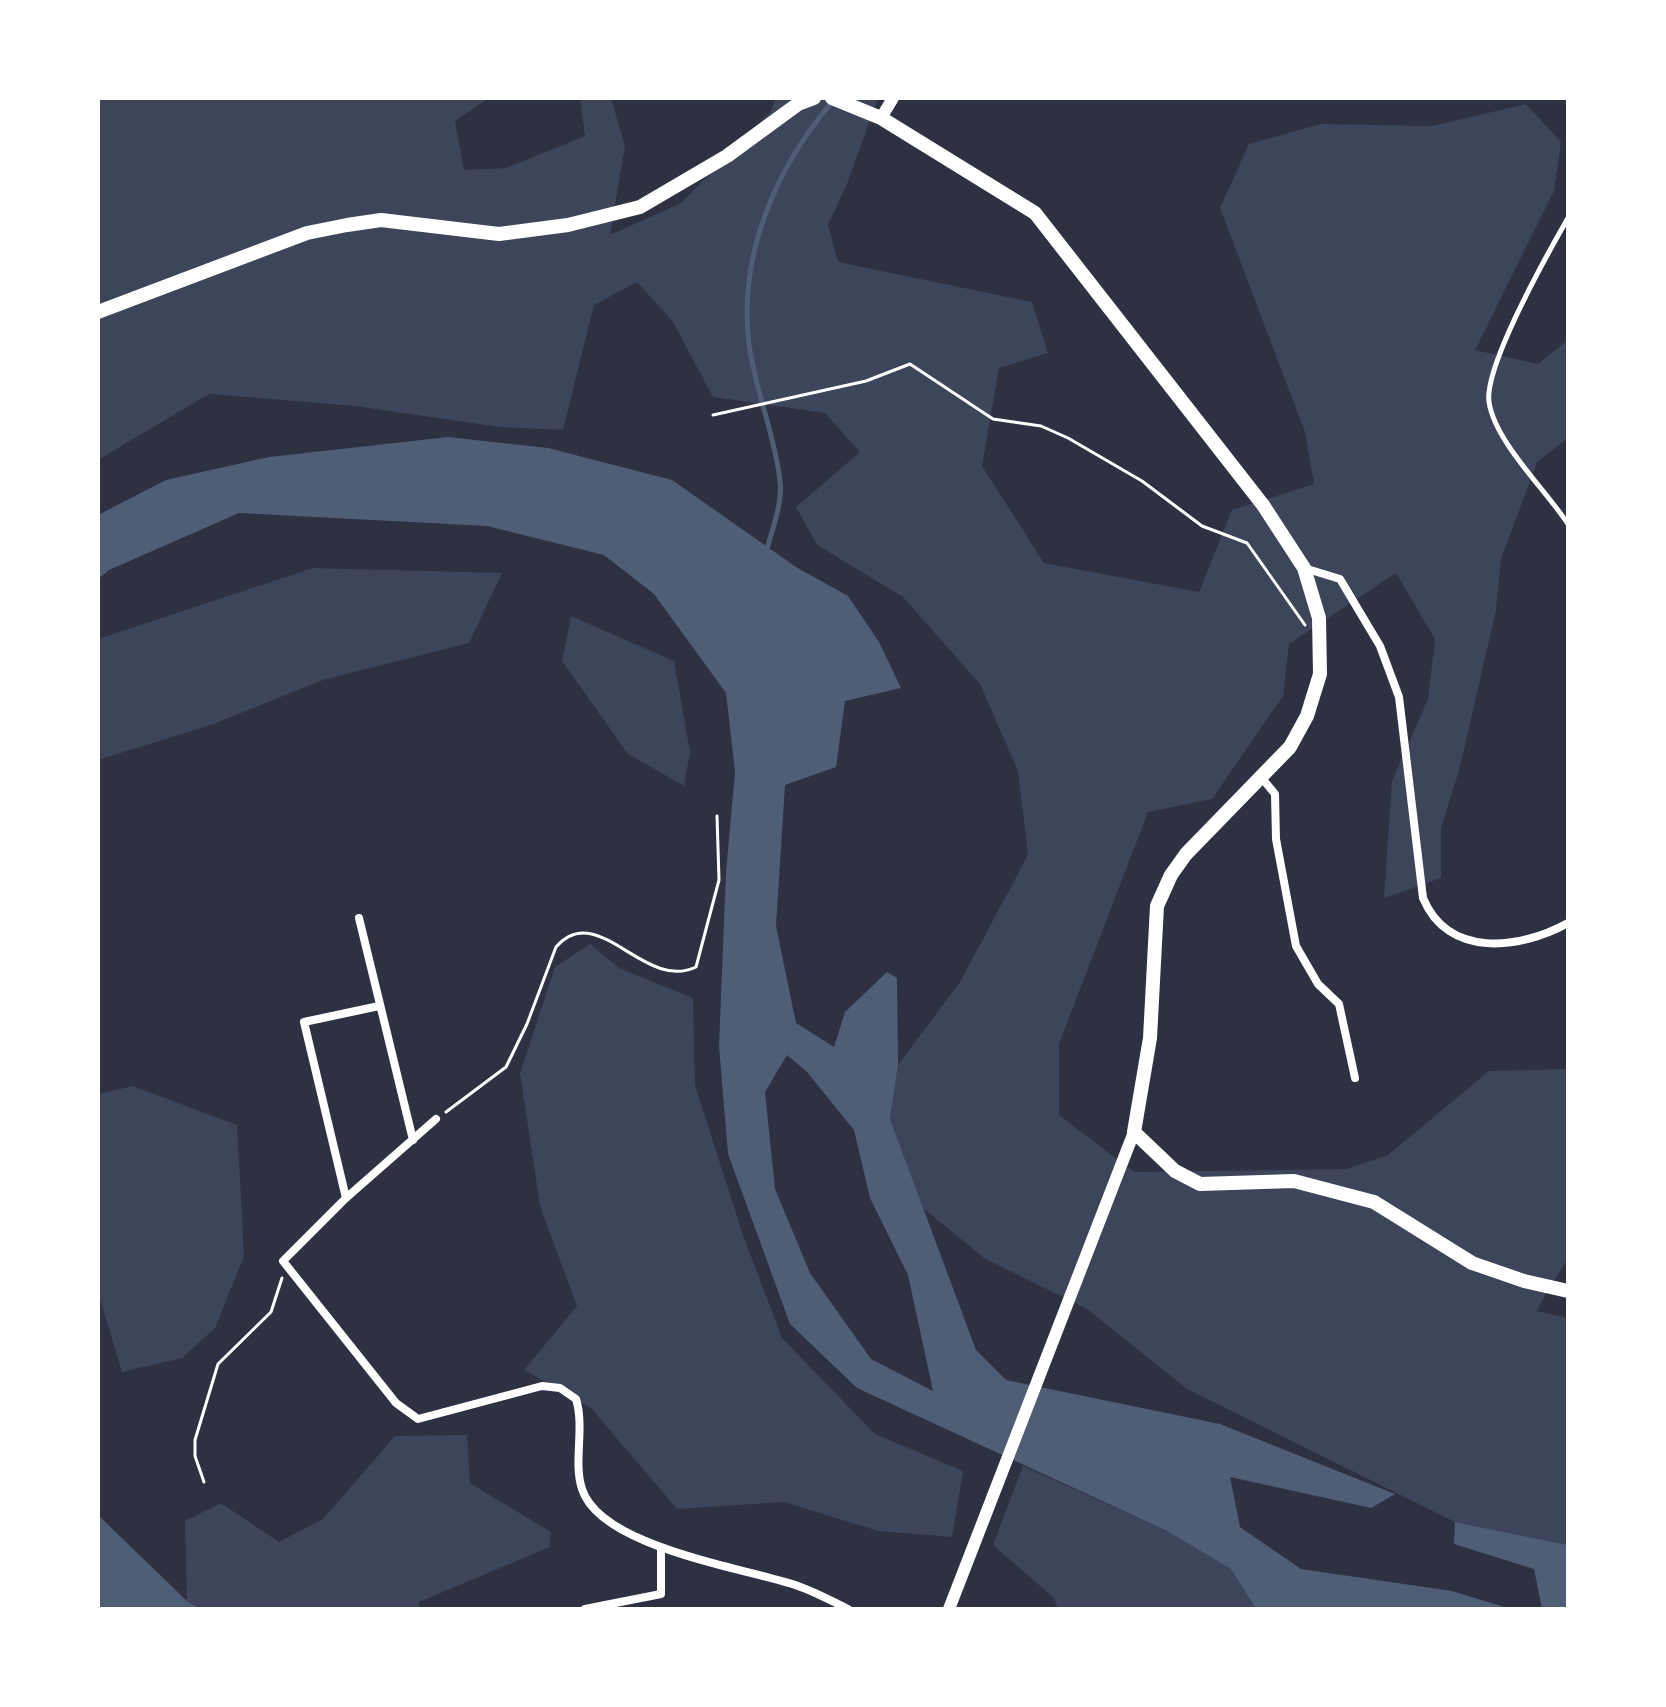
<!DOCTYPE html>
<html>
<head>
<meta charset="utf-8">
<style>
  body { margin:0 }
  #map { position:relative; width:1666px; height:1707px; overflow:hidden; background:#2d3142; font-family:Overpass,sans-serif }
  canvas { display:block }
  .frame { position:absolute; inset:0; border:100px solid #fff; pointer-events:none }
</style>
</head>
<body>
<div id="map">
<canvas width="1666" height="1707"></canvas>
<div class="frame"></div>
</div>
<script>
const context = document.querySelector('canvas').getContext('2d');
context.lineJoin = 'round';
function paint(path, color) { context.fillStyle = color; context.fill(path, 'evenodd'); }
function stroke(path, color, width, dash) { context.strokeStyle = color; context.lineWidth = width; context.lineCap = dash ? 'butt' : 'round'; context.setLineDash(dash || []); context.stroke(path); }
paint(new Path2D(`
  M98,98H489L455,121L464,170L506,168L585,136L580,98H611L625,146L610,235L681,203L771,111L776,98H878L847,184L828,225L838,262L1032,302L1048,353L999,368L982,466L1044,563L1199,592L1232,510L1314,484L1305,432L1220,208L1249,144L1321,124L1432,126L1526,104L1561,142L1554,191L1475,350L1538,364L1568,340V438L1537,462L1501,559L1496,610L1460,767L1441,828V878L1384,898L1392,781L1428,699L1435,639L1396,573L1289,644L1283,696L1212,799L1148,812L1059,1044V1115L1134,1172L1346,1169L1388,1155L1489,1071L1568,1069V1258L1536,1311L1568,1318V1545L1455,1522L1187,1389L1087,1309L984,1258L923,1208L890,1119L898,1065L960,982L1028,855L1018,771L980,684L903,597L817,545L796,507L860,452L825,413L713,397L673,322L637,282L594,305L563,430L499,427L355,406L209,394L98,460Z
  M313,568L502,573L469,643L323,680L211,725L98,760V639Z
  M571,616L674,661L690,752L684,786L628,754L562,661Z
  M590,944L619,968L693,998L695,1085L743,1235L782,1338L875,1434L963,1471L952,1537L878,1531L784,1502L677,1509L591,1408L524,1370L577,1306L540,1206L520,1073L555,967Z
  M133,1086L237,1125L244,1256L215,1328L182,1358L122,1372L98,1292V1094Z
  M467,1435L470,1483L551,1532L550,1547L419,1602L420,1609H200L187,1602L185,1521L221,1503L279,1542L323,1519L395,1436Z
  M1023,1466L1165,1530L1231,1569L1256,1609H1058L1054,1598L993,1545Z`), '#3c4559');
paint(new Path2D(`
  M448,437L548,448L672,480L796,567L848,596L879,642L901,688L845,701L836,767L785,785L776,926L796,1023L834,1047L845,1012L887,972L897,978L898,1065L890,1119L976,1350L1006,1380L1220,1424L1395,1494L1371,1508L1230,1477L1240,1527L1301,1569L1452,1591L1511,1609H1256L1231,1569L1165,1530L857,1388L790,1324L728,1154L719,1046L726,872L735,772L726,693L654,594L604,555L487,526L239,513L109,570L98,579V515L166,480L269,457ZM787,1055L807,1072L854,1130L870,1198L908,1275L933,1391L871,1359L810,1273L775,1189L765,1092Z
  M98,1515L187,1601L200,1609H98Z
  M1455,1522L1568,1545V1609H1542L1534,1569L1454,1544Z`), '#4f5d75');
stroke(new Path2D(`
  M766,553C771,532 783,503 780,481C775,435 755,390 749,344C738,255 776,168 832,102`), '#4f5d75', 5);
stroke(new Path2D(`
  M713,415L866,381L910,364L993,419L1041,426L1068,438L1142,481L1202,526L1247,543L1305,625
  M446,1112L506,1067L527,1024L556,947C598,899 644,992 696,967L719,880L717,816
  M204,1482L195,1456V1440L218,1364L271,1312L282,1278`), '#fff', 3);
stroke(new Path2D(`
  M1568,218C1549,251 1484,366 1489,402C1495,442 1546,490 1568,524`), '#fff', 5);
stroke(new Path2D(`
  M1304,568L1340,579L1380,646L1399,697L1423,898C1448,958 1519,950 1568,923
  M1261,777L1275,794L1276,839L1296,946L1318,984L1339,1004L1355,1078
  M359,918L413,1140
  M436,1119L346,1198L283,1261L396,1403L418,1419L542,1386L560,1388L576,1399C585,1428 573,1462 582,1489C601,1548 746,1568 798,1586C815,1592 832,1601 848,1609
  M346,1198L304,1022L379,1006
  M585,1609L661,1594V1549`), '#fff', 8);
stroke(new Path2D(`
  M881,118L893,98
  M949,1609L1134,1132`), '#fff', 12);
stroke(new Path2D(`
  M832,98L881,118L1035,213L1263,505L1304,568L1319,618L1320,674L1307,716L1290,747L1186,854L1171,875L1157,906L1150,1038L1134,1132L1175,1171L1200,1184L1294,1181L1374,1202L1472,1263L1524,1281L1568,1291
  M98,312L307,233L347,225L381,220L499,234L568,225L640,207L727,156L798,104L814,98`), '#fff', 14);
</script>
</body>
</html>
